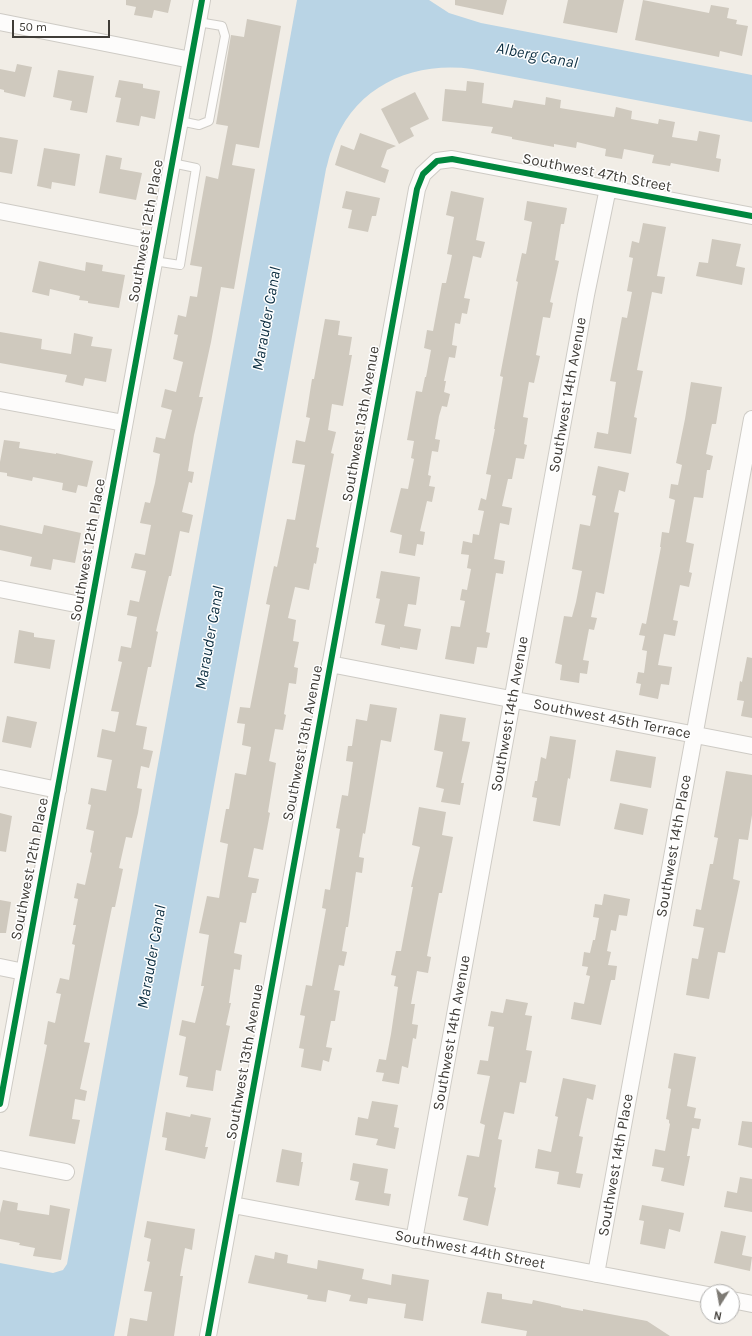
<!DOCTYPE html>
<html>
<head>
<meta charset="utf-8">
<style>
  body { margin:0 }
  #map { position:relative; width:752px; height:1336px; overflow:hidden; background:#f1ede6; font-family:Karla,sans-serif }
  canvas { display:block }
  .north { position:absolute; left:700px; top:1284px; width:40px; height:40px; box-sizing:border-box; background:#fff; border:1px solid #b2b1af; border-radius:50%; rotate:191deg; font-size:11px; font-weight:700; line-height:16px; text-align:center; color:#3f3c37 }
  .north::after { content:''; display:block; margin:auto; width:14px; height:18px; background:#7d7a74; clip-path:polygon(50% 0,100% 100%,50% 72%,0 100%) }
  .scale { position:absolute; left:12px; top:20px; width:98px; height:18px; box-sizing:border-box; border:2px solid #3f3c37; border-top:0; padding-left:5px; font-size:12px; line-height:14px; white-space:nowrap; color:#3f3c37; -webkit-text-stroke:3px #fff; paint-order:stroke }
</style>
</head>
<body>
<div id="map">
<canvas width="752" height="1336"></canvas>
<div class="north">N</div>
<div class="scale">50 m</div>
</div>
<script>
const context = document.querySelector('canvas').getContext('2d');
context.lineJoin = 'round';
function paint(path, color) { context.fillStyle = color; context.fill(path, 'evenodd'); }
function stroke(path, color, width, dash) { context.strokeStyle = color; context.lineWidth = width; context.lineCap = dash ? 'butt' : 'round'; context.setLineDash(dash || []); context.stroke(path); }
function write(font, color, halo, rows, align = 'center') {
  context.font = font + ' Karla,sans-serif'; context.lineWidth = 3; context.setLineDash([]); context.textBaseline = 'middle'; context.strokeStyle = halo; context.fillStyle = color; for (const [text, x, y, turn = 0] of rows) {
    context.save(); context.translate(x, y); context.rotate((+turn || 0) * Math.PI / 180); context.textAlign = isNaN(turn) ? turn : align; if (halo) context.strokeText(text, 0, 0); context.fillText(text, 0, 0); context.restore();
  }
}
paint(new Path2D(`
  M297,0H429L449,13L481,23L752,75V122L472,69C411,61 353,87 332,149C329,155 328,163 326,169L114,1336H0V1263L53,1273L63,1270L67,1264Z`), '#b9d4e5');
paint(new Path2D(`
  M126,0H171L168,13L154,10L152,18L134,15L136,7L126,5Z
  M455,0H507L503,15L455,5Z
  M568,0H624L617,33L563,23Z
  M643,0L709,13L711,5L729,8L727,18L737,20L736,24L748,26L742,56L720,51L719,57L635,40Z
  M247,19L281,26L259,148L236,144L232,165L255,169L234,289L221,287L211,342L199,397H203L194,435L188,471L194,472L192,483L189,482L182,512L193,515L189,533L180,531L171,576H169L156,631L158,632L151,667H148L136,725L147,727L143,749L153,751L149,768L141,766L137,788L142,789L138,813L132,838L126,837L119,868L123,869L115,907H112L84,1042L90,1043L80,1089L87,1091L85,1101L75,1099L72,1119L80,1120L75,1144L29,1136L47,1045L44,1044L48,1021L55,1023L61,994L56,993L60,978L69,980L75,945L72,944L76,925H73L78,899L74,898L77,883L85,885L92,853L90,852L94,831L86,829L91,805L88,804L91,788L106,791L112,760L97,757L102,729L115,732L119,712L111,711L122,662L118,661L121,646L131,648L137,617L127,615L130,600L139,602L146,571L131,568L135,553L145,555L151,525L140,523L145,502L150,503L155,483L160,454L153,452L156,437L165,439L172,410L161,407L165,389L176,392L183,362L173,359L178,335L174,334L178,315L186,317L190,296L197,297L202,267L190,265L206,176L218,179L228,126L216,124L231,35L244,37Z
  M17,64L32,67L25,97L4,92V90L0,89V69L15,72Z
  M58,70L94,76L87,113L70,110L72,101L53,97Z
  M119,80L143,84V88L160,91L155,119L141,116L139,126L116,122L121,98L115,97Z
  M467,81L484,83L482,103L512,108L514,100L545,105L546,97L561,100L560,108L614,117L616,107L632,111L631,119L658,124L659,119L675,122L672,137L697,141L699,131L720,135L716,158L721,159L719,172L671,163L670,166L652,163L654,155L624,149L622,159L605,156L606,149L577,142L576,148L554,144V147L538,144L512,139V137L491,133L493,127L442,121L445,89L466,91Z
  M415,92L429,119L410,128L414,136L399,144L381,109Z
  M360,133L396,146L387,150L381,167L389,170L385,183L335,165L341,145L354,150Z
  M0,137L18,140L12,174L0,172Z
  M44,148L80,154L75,186L52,182L51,189L37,186Z
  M106,155L122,158L120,169L142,173L136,200L99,193Z
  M346,191L380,198L376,216H372L368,232L348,228L352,210L342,208Z
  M451,191L484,198L476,240L485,242L481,258L473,256L464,298L470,299L467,314L462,313L460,324L455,323L452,345L457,346L455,358L449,357L444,381H446L444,392L450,394L447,407L442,406L439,416L435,439L440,440L438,452L432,451L428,475L431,476L429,486L435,487L432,502L427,501L420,531L425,532L423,545L417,544L415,556L399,553L402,535L390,532L401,488L408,489L414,459L411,458L414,441L407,440L416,391L422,392L425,377H426L431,350L424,348L427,330L433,331L442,283H446L452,255L447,254L454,217L446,215Z
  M527,201L567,208L564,224H561L555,260L559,261L550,302L553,303L550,318L543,317L536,355L540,356L534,383L529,382L523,417L528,418L524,444L527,445L524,459L516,458L512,479H508L502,506L512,508L509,525L500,523L494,559L505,561L503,574L496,573L486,632L490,633L487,648L477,647L474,664L445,659L451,626L460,627L465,601L460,600L462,589L467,590L471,569L467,568L469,555L461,554L463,541L472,543L473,534L479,535L484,511L478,510L481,498L486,500L491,475L486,474L495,429H494L503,377L500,376L518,282L516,281L522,253L526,254L532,222L524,220Z
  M643,223L666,227L657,276L665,277L662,294L652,292L637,370L643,371L634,417L637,418L631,454L594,448L597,432L608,434L616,382L610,381L622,317L627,318L632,292L627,291L633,258L629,257L632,241L639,243Z
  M712,239L741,244L736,266L745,268L742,285L696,276L699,262L708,263Z
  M39,261L85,271L86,262L103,265L102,271L125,275L119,308L88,303V301L79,300L80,296L50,289L49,296L32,292Z
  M325,319L340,321L338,335L352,337L349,355H352L343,406L332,404L328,430L336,432L331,453L334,454L316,547L319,548L316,564L314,563L309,590L295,587L288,618L296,620L293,641L299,642L294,667L298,668L296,684L289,683L284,714L286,715L283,730L275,729L269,761L276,763L268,812L270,813L263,850L254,848L248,877L259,879L256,893H252L246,923L240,922L234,953L242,955L240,970L234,969L229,1003H231L226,1025L230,1026L221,1071L216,1070L213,1091L186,1087L188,1077L179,1075L186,1037L179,1035L182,1020L195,1023L204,986H201L209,935L199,933L207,896L219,898L228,844L220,842L226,809H229L235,773L246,775L251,747L242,745L245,724L237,723L240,707L250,708L270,605L266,604L274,566L277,567L287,519L295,520L305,465L292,463L296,440L305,442L310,418L306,417L312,379H314Z
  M0,332L42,339L41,349L71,354L74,333L93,337L91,346L112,349L106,382L85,378L83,386L65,382L67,375L0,363Z
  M691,382L722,387L716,424H712L706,454L713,456L710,470H707L703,498L694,497L686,542L694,544L689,572L692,573L689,587L680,585L673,620L678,621L675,636L664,634L658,665L672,667L669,685L661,684L658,699L639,695L641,684L636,683L638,672L644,673L647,651L642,650L645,636L639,635L642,623L646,624L661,547H660L662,532L669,533L675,500L669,498L671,484L678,485L682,465L676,463L685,419Z
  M4,440L20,442L19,448L56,454V453L93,461L87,487L78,485L76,493L62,490L63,483L33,477L32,481L7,476V473L0,472V462Z
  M598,466L629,473L625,492L619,490L614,512L619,513L604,594L596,592L591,617L597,618L594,630L589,629L583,660L589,661L587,674L580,673L579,683L560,680L562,665L555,663L564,616L572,617L576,602L582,571L572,569L580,524L590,526L596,496L592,495Z
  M0,525L42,534L44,525L81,533L75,563L53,559L51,570L30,566L32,557L0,550Z
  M381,571L420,577L416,605L408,604L404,626L421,629L417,650L400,647V649L381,645L385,625L375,623L380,599L376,598Z
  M19,630L34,633V637L55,640L50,669L14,663Z
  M747,657L752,658V718L741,716L744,701L737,700L740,681L742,682Z
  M370,704L397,708L391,742L381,740L365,834L363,833L359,857L364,858L362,873L356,872L348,927H346L342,951L347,952L344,966L339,965L334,990L340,991L335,1021H331L326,1047L332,1048L329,1062L323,1060L321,1071L301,1067L304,1049L299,1048L305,1016L300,1015L306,985L312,986L326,909L322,908L325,889L330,890L340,829L336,828L342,795L348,796L353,762L346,761L348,746H352L356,719L367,721Z
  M440,714L466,718L462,741L470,742L461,783H464L460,805L441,802L444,789L436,787L443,752L434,750Z
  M7,716L37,722L31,748L2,742Z
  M550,736L576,740L570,779L568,778L560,826L533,821L537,798L532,797L535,781H537L541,757L546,759Z
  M616,750L656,757L651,788L610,781Z
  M726,771L752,775V815L748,840L739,839L733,879L740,881L725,953L718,952L709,999L686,995L692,958L698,959L704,928L693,926L696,909L701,910L710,864H713L718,838L714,837Z
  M620,803L648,809L643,835L614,829Z
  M419,807L446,812L442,835L453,837L442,893H439L427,956L431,957L428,973L417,971L411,1004H415L412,1024L418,1025L416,1039L413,1038L408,1068L402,1066L399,1084L382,1081L384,1073L376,1072L379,1059L386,1060L391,1034L398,987L394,986L396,976L391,975L396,951H401L413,887H411L420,847L412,845Z
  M0,813L12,816L6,852L0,851Z
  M604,894L630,899L627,916L619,915L616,931L611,930L607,951L611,952L608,965L617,966L615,980H611L601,1025L571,1019L574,1002L584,1004L590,976L586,975L588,967L582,966L584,952L590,953L593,940H595L599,918L593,917L595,904L602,905Z
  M0,900L11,902L6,933H0Z
  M506,999L528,1003L525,1015L532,1016L526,1050L532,1051L526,1083L520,1082L514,1114L504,1112L498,1139L502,1140L494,1187L496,1188L488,1226L463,1220L468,1198L458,1196L467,1155L479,1157L485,1125L480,1123L490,1076L477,1074L480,1060L488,1061L494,1027L488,1026L491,1011L503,1013Z
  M674,1053L696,1057L687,1106L696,1108L694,1118L701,1119L699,1129L692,1128L687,1156H690L684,1186L661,1181L664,1168L652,1166L655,1149L665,1151L670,1124L669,1123V1120L666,1119L671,1089L668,1088Z
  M563,1078L596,1085L593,1100L587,1098L579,1136L583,1137L576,1173L583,1174L580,1188L557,1184L559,1172L535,1168L538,1149L551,1152L558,1117L555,1116Z
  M372,1101L398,1105L394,1127L399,1128L395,1149L376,1145L378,1139L355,1135L358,1117L368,1119Z
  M166,1112L190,1117L191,1114L211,1118L205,1147H208L205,1159L165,1150L167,1138L162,1137Z
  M742,1121L752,1122V1148L738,1145Z
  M282,1149L302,1153L301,1162H303L299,1186L276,1182Z
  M353,1163L388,1169L384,1193L391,1194L389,1206L355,1200L359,1182L350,1180Z
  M740,1177L752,1179V1212L724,1207L727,1191L737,1193Z
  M3,1200L18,1203L17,1210L49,1215L50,1205L70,1209L61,1260L33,1256L35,1248L19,1245L20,1243L0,1239V1213Z
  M642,1205L684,1213L680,1232L669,1229L665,1249L640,1244L644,1221L639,1220Z
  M147,1221L195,1229L192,1250L185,1248L180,1276H183L174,1336H127L130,1318L147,1321L152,1292L144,1291L150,1262L147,1261L151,1239L144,1237Z
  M721,1231L746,1236L742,1255L752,1257L750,1271L714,1263Z
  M275,1252L288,1255L287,1263L317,1269L318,1260L364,1269L362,1279L391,1285L392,1274L429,1280L423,1321L404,1318L406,1304L368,1298L367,1304L349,1301L351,1295L328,1290L326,1302L307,1299L308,1295L248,1283L255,1255L274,1259Z
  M487,1292L502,1294V1299L532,1304L533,1300L561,1306V1307L583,1311V1309L647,1321L670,1336H526L527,1331L481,1323Z`), '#cfc9be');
const lane = new Path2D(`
  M180,121L199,125L209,121L225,36L222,26L198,22
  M154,261L180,265L196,168L172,163`);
const street = new Path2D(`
  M0,22L191,60
  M0,211L158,242
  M0,400L124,423
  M0,589L91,607
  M330,664L752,746
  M0,778L58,790
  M0,967L24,972
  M0,1104L202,0
  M0,1159L66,1172
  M233,1205L708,1295
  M414,1240L586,295L608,188
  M596,1274L752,419
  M732,1300L752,1304
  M208,1336L417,189L423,174L437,161L452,159L752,216`);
stroke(lane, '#cecbc5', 10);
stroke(street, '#cecbc5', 18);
stroke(lane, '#fdfcfb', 8);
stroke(street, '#fdfcfb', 16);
stroke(new Path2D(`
  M0,1104L202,0
  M208,1336L417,189L423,174L437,161L452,159L752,216`), '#00873e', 6);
write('15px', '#3f3c37', '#fff', [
  ["Southwest 47th Street",597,173,11],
  ["Southwest 12th Place",146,231,-80],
  ["Southwest 14th Avenue",568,395,-80],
  ["Southwest 13th Avenue",361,424,-80],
  ["Southwest 12th Place",88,550,-80],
  ["Southwest 14th Avenue",510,714,-80],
  ["Southwest 45th Terrace",612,719,11],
  ["Southwest 13th Avenue",303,743,-79],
  ["Southwest 14th Place",674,846,-80],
  ["Southwest 12th Place",30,869,-79],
  ["Southwest 14th Avenue",452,1033,-80],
  ["Southwest 13th Avenue",245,1062,-80],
  ["Southwest 14th Place",616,1165,-80],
  ["Southwest 44th Street",470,1250,11]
]);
write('italic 16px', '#0d2f42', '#fff', [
  ["Alberg Canal",537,56,11],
  ["Marauder Canal",267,319,-80],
  ["Marauder Canal",210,638,-80],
  ["Marauder Canal",152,957,-80]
]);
</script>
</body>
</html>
